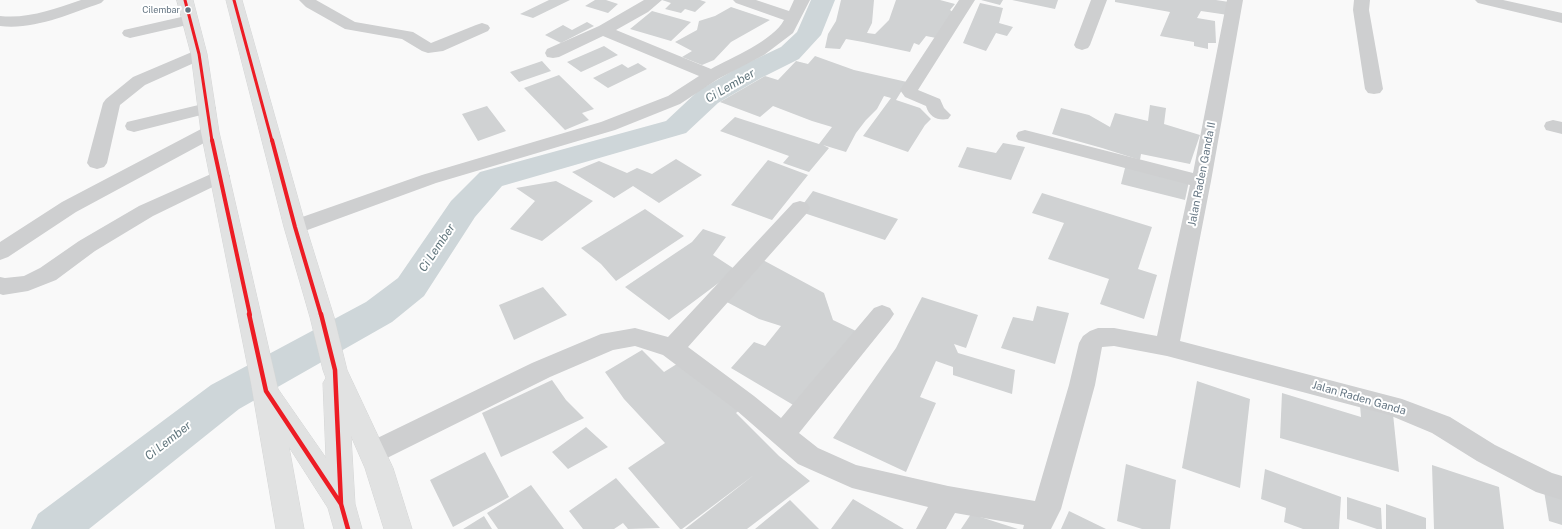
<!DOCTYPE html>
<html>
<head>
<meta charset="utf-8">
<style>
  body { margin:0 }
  canvas { display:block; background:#f9f9f9 }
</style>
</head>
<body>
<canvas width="1562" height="529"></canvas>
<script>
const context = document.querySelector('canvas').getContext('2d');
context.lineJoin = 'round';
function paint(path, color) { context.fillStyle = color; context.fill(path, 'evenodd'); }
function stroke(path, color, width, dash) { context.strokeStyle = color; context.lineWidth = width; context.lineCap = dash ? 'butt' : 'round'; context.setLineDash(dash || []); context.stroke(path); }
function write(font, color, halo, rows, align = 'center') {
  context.font = font + ' "Public Sans",sans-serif'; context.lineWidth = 4; context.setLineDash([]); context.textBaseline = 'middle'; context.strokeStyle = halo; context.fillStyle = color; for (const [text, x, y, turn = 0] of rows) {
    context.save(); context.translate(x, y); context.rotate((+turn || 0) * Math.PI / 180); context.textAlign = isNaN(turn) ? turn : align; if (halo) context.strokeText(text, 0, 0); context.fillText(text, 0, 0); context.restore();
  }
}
paint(new Path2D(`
  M811,0H835L821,35L799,59L761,78L718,103L686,133L502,186L475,217L424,296L392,322L239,409L89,529H31L38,514L211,385L366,302L398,278L451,201L480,172L666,121L698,91L741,66L781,47L797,32Z`), '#ced6d9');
paint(new Path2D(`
  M549,0H570L533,18L520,14Z
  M595,0H606L618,4L608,13L585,6Z
  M662,0H700L706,2L695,12L685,9L681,13L665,9L671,3Z
  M841,0H874L872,23L867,33L875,34L889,20L896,0H940L955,4L950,10L953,12L936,38L926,36L919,45L914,43L910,52L863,42L846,39L840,49L825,48L828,34L836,21Z
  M981,0H1003L1000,5Z
  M1012,0H1058L1055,9Z
  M1115,0H1216L1229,2L1228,15L1201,11L1197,18L1215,21L1216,43H1208V49L1194,46V42L1160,36L1170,12L1115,2Z
  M980,3L1003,8L999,23L1013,27L1007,36L996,33L986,51L963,43Z
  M731,7L770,20L731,42L714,60L702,65L682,57L692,51L675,42L697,30L699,21L715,16Z
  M652,11L691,22L671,41L630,29Z
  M587,22L594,26L561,43L545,35L563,25L572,30Z
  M604,46L618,55L581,72L567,62Z
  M815,56L854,70L907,82L896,100L920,108L931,119L925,125L908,152L863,136L891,98L884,96L877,109L866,120L856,133L846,152L823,145L829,148L809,172L783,163L789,156L720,131L735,117L819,144L832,127L812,121L773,106L760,117L720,102L765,76L778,80L796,61L808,64Z
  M542,61L551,71L519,82L510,72Z
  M638,63L647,69L608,88L593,78L622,64L628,68Z
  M559,75L594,109L582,113L589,120L565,130L524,88Z
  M1150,105L1166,108L1164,124L1200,135L1190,164L1141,154L1140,160L1102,148L1052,134L1061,108L1089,115L1110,127L1115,113L1148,121Z
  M487,106L506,131L478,141L462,114Z
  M1003,143L1025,147L1011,180L958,167L967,147L996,153Z
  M676,159L702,175L659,203L633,186L614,198L572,172L599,161L627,173L637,168L652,174Z
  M768,160L808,175L772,220L731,205Z
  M1126,164L1189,181L1185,200L1121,184Z
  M556,181L593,201L542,241L510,229L535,201L516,188Z
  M813,191L898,219L885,240L798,211Z
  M1042,193L1152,227L1138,269L1157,275L1144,319L1100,304L1109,279L1048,259L1064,223L1032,213Z
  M645,209L684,236L616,281L601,264L581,248Z
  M703,229L726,237L713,255L736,270L669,320L625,287L692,242Z
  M761,259L824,293L833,320L856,331L800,409L731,368L754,342L765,346L781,326L759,319L723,300Z
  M543,287L567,315L514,340L499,305Z
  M922,297L978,315L966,348L954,344L958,353L1015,370L1012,394L953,375V367L936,361L920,397L936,403L906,472L833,438L896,348Z
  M1037,306L1069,313L1055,364L1001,348L1013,317L1033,321Z
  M642,350L664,372L680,362L741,409L736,413L779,456L810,481L747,529H685L754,475L682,529H680L628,468L665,443L624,399L605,372Z
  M552,380L566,400L584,418L501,457L482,413Z
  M1197,381L1250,399L1240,488L1182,468Z
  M1282,393L1361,417L1360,405L1393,414L1399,472L1280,438Z
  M586,427L608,447L568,469L552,452Z
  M485,452L509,497L453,527L430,480Z
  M1126,464L1176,480L1170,529H1142L1117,521Z
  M1432,465L1499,487L1504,529H1434Z
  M1265,469L1341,497L1339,529H1303L1284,522L1286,508L1261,499Z
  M616,478L660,528L628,529L623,523L614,529H583L569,511Z
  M531,485L564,529H498L487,513Z
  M1543,485L1562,491V525L1549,521Z
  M1347,497L1381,508L1382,529H1377L1347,519Z
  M853,499L904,529H831Z
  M790,500L819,529H755Z
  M1386,504L1426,518V529H1386Z
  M1069,511L1106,529H1061Z
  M971,514L1018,529H961Z
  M484,516L492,529H463Z`), '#d0d2d3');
const highway = new Path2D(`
  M177,0H193L207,54L219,132L278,389L326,458L323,383L326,378L323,370L310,317L284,227L226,0H242L306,227L334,317L347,370L393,468L412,529H384L365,468L351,436L355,504L362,529H334L328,508L289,447L304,529H276L251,383L201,132L191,54Z`);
stroke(highway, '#d5d6d6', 1);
paint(new Path2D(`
  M81,0H104L101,3C69,14 35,30 0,26V16C28,19 54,9 81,0Z
  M299,0H316L355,22L413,32L431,43L476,25L482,23L488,25L490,28L488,31L443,51L428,53L422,51L402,39L345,29L306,7Z
  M644,0H662L648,12L616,30L711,69C731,58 774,40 784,20L736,3L733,0H756L789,11L794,0H810L793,33L764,55L718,79L680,104L615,130L436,183L302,232L295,234L288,232L284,227L288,222L422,175L601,122L668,96L699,76L603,36L559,57L553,58L547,57L545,53L547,49L599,26Z
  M959,0H975L918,90L940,99L944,108L951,115L948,119C938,121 929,117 926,106L905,97L900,90Z
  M1091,0H1107L1090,45L1088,48L1082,50L1076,48L1074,45Z
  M1227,0H1243L1211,181L1180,341L1402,399L1450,417L1495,445L1552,473L1562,476V500L1536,492L1477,461L1432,433L1389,415L1167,356L1114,346L1102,347L1095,385L1061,509L1051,529H1023L1024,525L955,513L946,529H916L928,507L852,488L798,464L736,410L663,355L635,346L613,350L550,377L381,461L372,465L363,461L359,453L363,445L532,363L601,334L635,328L668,337L793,203L800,201L807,203L810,208L807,213L688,347L754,396L781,418L874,308L882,305L890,308L894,314L890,320L799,433L818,448L856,465L948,486L1035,501L1069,385L1079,343L1083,336L1090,331L1098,328H1114L1157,336L1190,185L1018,140L1016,136L1018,132L1025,130L1193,173Z
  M1354,0H1370L1369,10L1383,89L1380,93L1374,94L1368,93L1365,89L1353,10Z
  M1475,0H1503L1562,13V23L1478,3Z
  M190,15L196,17L198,20L196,23L130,38L124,36L122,33L124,30Z
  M199,49L205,50L207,54L205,58L145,85L120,105L107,163L104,167L97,169L90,167L87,163L103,103L106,99L133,77Z
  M207,103L213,104L216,108L213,112L134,132L127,130L125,126L127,122Z
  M1553,120L1562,122V134L1546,130L1544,126L1546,122Z
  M210,126L217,128L219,132L217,136L76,212L8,257L0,260V242L62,202L203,128Z
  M220,170L227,172L230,176L227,180L153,216L95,251L56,280L28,291L3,295L0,294V277L5,278L24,276L40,268L79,241L139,206Z`), '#cecfd0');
paint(highway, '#e1e2e2');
stroke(new Path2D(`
  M185,0L199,54L212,141
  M234,0L272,141`), '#ed1c24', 3);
stroke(new Path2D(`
  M212,140L250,315
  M272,140L295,227L321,315`), '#ed1c24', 4);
stroke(new Path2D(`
  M249,314L266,391L341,504
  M321,314L335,370L341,504L348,529`), '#ed1c24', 4.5);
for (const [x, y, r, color] of [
  [188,10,3.5,"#657683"]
]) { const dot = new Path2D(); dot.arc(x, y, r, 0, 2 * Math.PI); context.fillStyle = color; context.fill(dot); stroke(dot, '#fff', 1.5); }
write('9px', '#657683', '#fff', [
  ["Cilembar",180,10]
], 'right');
write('11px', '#657683', '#fff', [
  ["Jalan Raden Ganda II",1202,174,-79],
  ["Jalan Raden Ganda",1359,398,16]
]);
write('italic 12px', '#60757c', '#fff', [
  ["Ci Lember",730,86,-30],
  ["Ci Lember",437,248,-56],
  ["Ci Lember",168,441,-38]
]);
</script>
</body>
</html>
